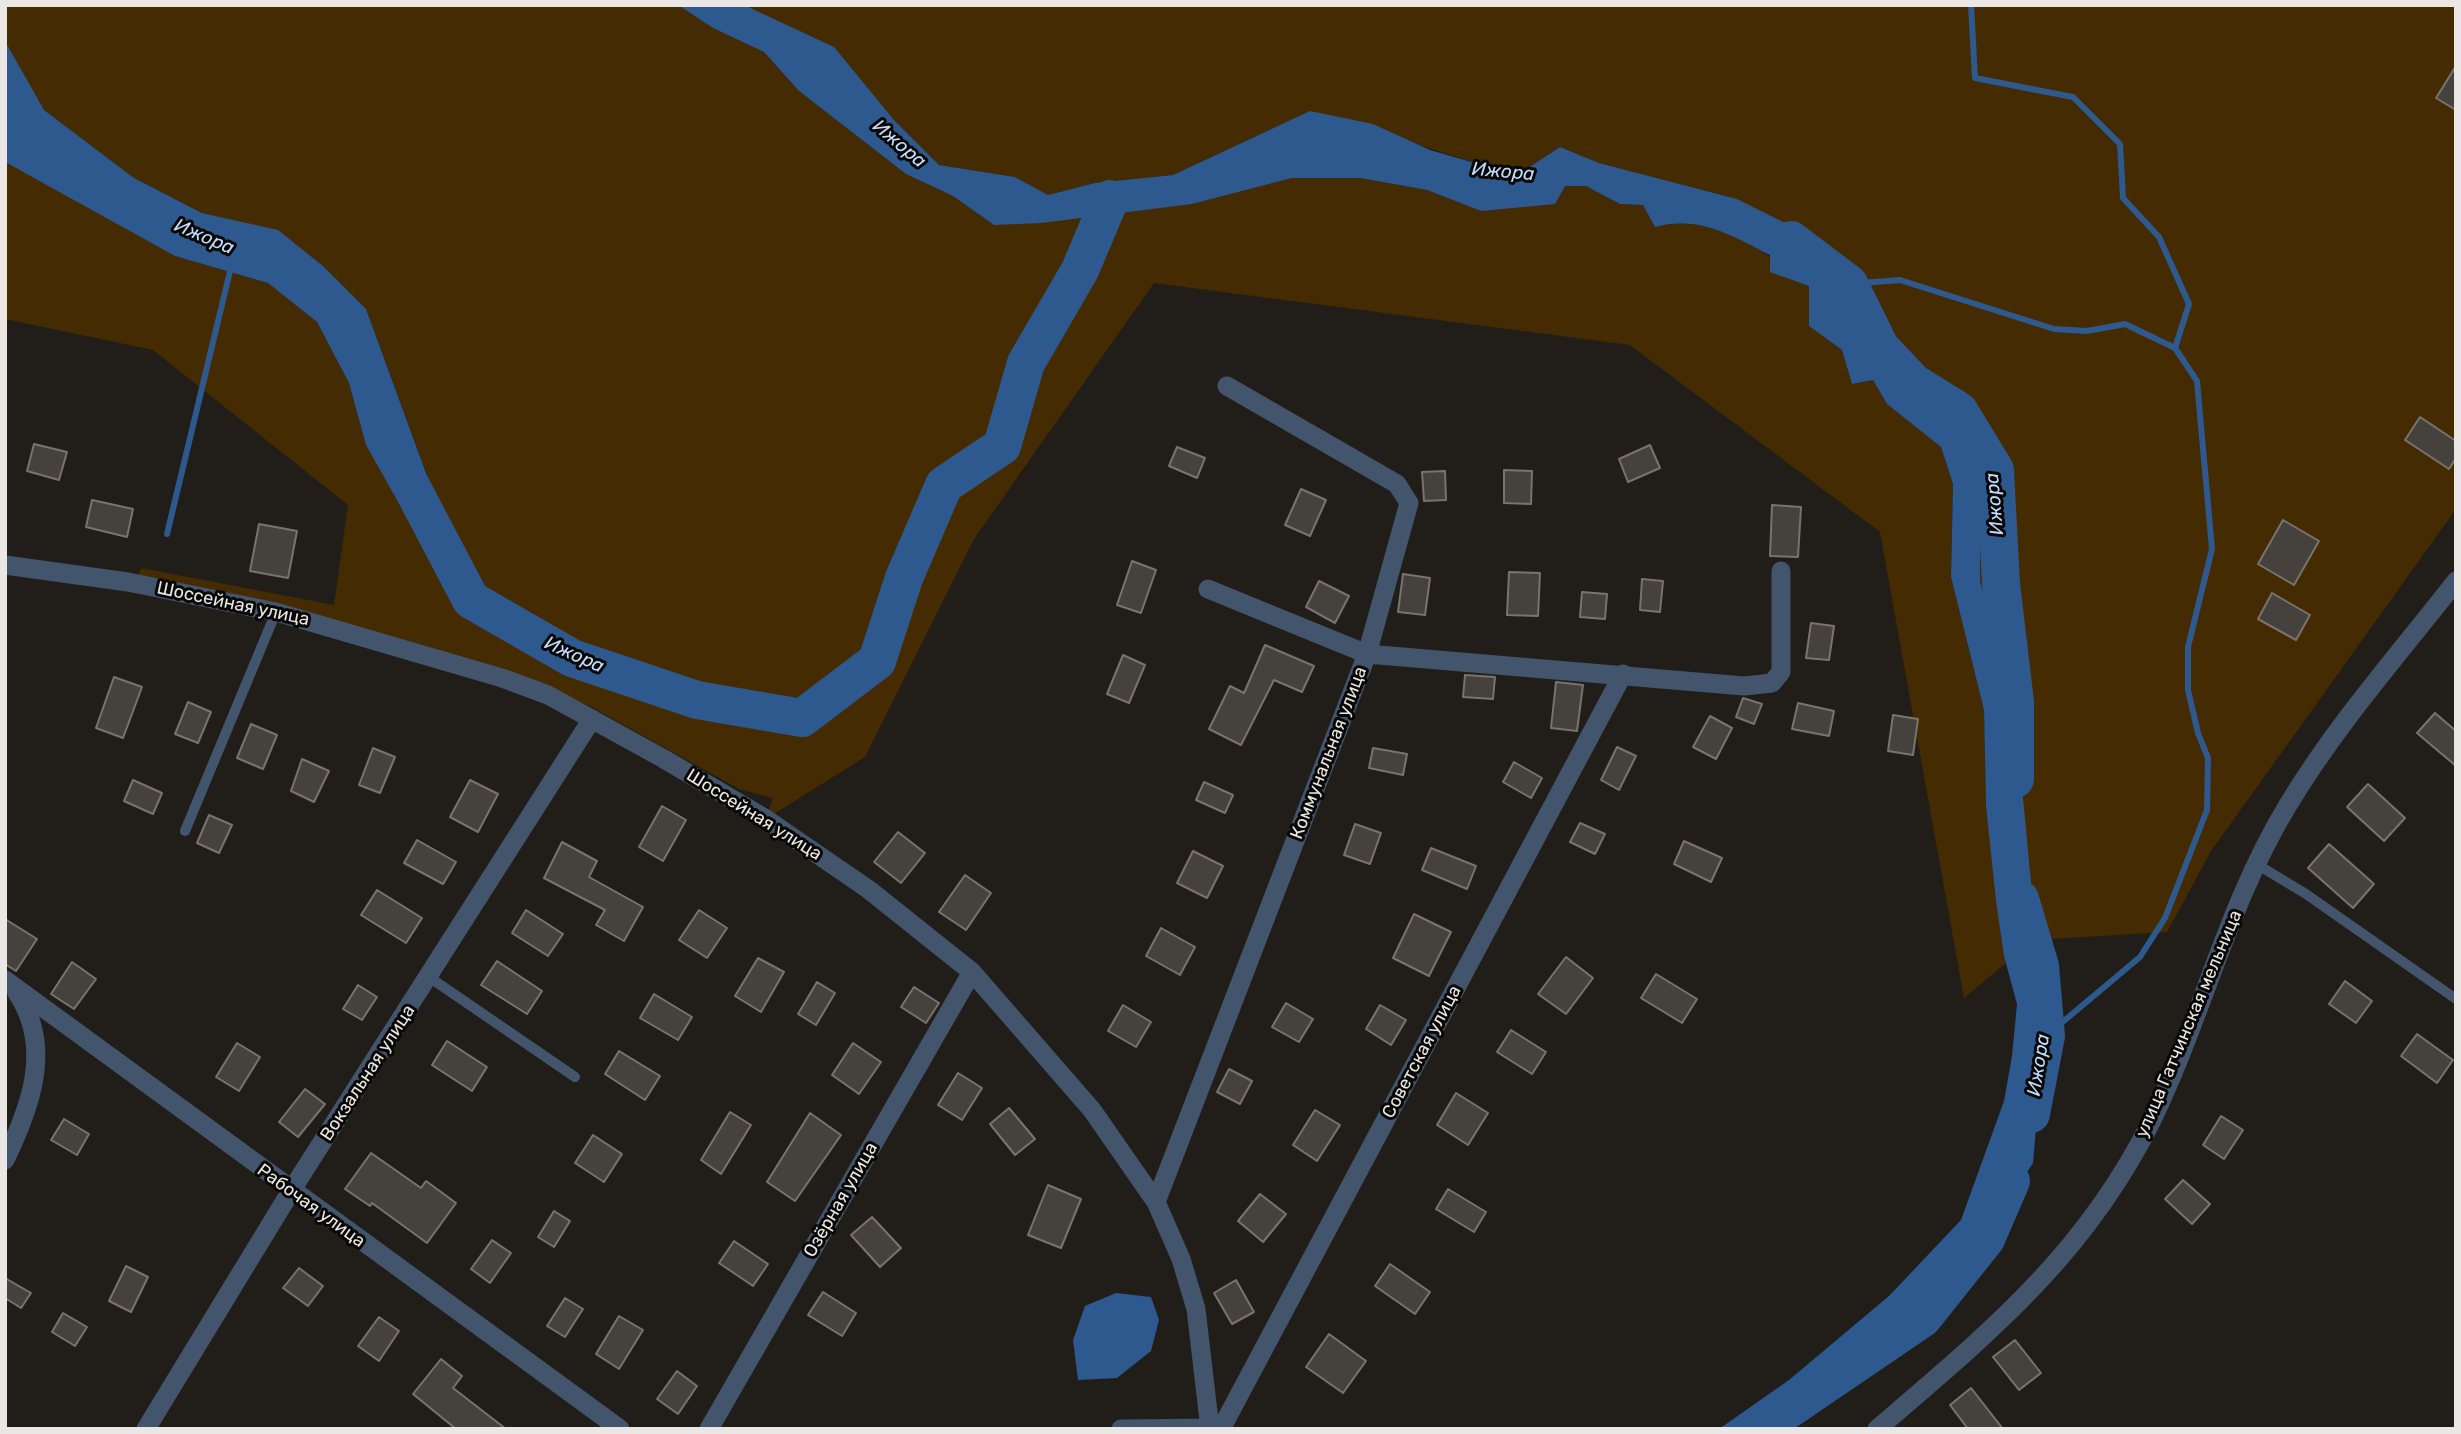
<!DOCTYPE html>
<html>
<head>
<meta charset="utf-8">
<style>
  body { margin:0 }
  #map { position:relative; width:2461px; height:1434px; overflow:hidden; background:#211e19; font-family:Rubik,sans-serif }
  canvas { display:block }
  .frame { position:absolute; inset:0; border:7px solid #eae7e4; pointer-events:none }
</style>
</head>
<body>
<div id="map">
<canvas width="2461" height="1434"></canvas>
<div class="frame"></div>
</div>
<script>
const context = document.querySelector('canvas').getContext('2d');
context.lineJoin = 'round';
function paint(path, color) { context.fillStyle = color; context.fill(path, 'evenodd'); }
function stroke(path, color, width, dash) { context.strokeStyle = color; context.lineWidth = width; context.lineCap = dash ? 'butt' : 'round'; context.setLineDash(dash || []); context.stroke(path); }
function write(font, color, halo, rows, align = 'center') {
  context.font = font + ' Rubik,sans-serif'; context.lineWidth = 6; context.setLineDash([]); context.textBaseline = 'middle'; context.strokeStyle = halo; context.fillStyle = color; for (const [text, x, y, turn = 0] of rows) {
    context.save(); context.translate(x, y); context.rotate((+turn || 0) * Math.PI / 180); context.textAlign = isNaN(turn) ? turn : align; if (halo) context.strokeText(text, 0, 0); context.fillText(text, 0, 0); context.restore();
  }
}
paint(new Path2D(`
  M5,5H678L713,28L764,52L799,91L906,174L953,196L994,225L1192,204L1292,178H1360L1427,190L1481,211L1565,186H1587L1620,204L1643,205L1655,227C1713,212 1765,251 1809,286V326L1842,350L1852,384L1873,380L1887,404L1941,447L1953,484L1951,577L1984,710L1986,806L2006,963L1964,998L1880,532L1630,345L1154,283L974,539L865,757L766,819L773,798L739,789L588,705L420,644L150,584L138,574L142,568L334,605L348,505L153,350L5,319V159L175,256L268,283L317,322L349,383L366,445L430,483L366,309L323,266L278,231L202,213L134,178L44,110L7,48Z
  M744,5H2456V509L2211,851L2167,932L2034,940L2017,734L2008,679L1980,581V530L1989,478L1890,350L1840,303L1832,267L1737,199L1599,163L1560,147L1528,168L1489,167L1310,111L1173,175L1095,183L1048,195L1015,177L939,165L894,120L768,19Z`), '#452b01');
paint(new Path2D(`
  M678,5H744L834,47L894,120L939,165L1015,177L1048,195L1095,183L1173,175L1310,111L1373,124L1430,150L1489,167L1528,168L1560,147L1599,163L1737,199L1797,229L1832,267L1840,303L1963,423L1989,478L1980,530V581L2008,679L2017,734L2041,988V1068L2033,1163L1984,1239L1935,1301L1777,1429H1719L1789,1380L1889,1296L1961,1220L2004,1101L2012,1056L2017,1004L2004,956L1996,901L1986,806L1984,710L1951,577L1953,484L1941,447L1887,404L1873,380L1852,384L1842,350L1809,326V286L1770,272V255C1731,235 1699,215 1655,227L1643,205L1620,204L1586,186H1565L1555,204L1481,211L1427,190L1360,178H1292L1192,204L1041,223L994,225L953,196L906,174L799,91L764,52L713,28Z
  M5,41L44,110L134,178L202,213L278,230L323,266L366,309L430,484L393,493L366,445L349,383L317,322L268,283L175,256L7,163Z
  M1116,1293L1151,1297L1159,1320L1151,1351L1117,1378L1078,1380L1073,1340L1085,1306Z`), '#2d598f');
stroke(new Path2D(`
  M1971,5L1975,78L2073,97L2120,144L2123,198L2159,237L2189,304L2175,348
  M1849,284L1900,280L2054,329L2087,331L2125,324L2175,348L2197,381L2212,549L2188,647V690L2198,733L2208,758L2207,810L2165,918L2140,957L2046,1036
  M167,534L231,267`), '#2d598f', 6);
stroke(new Path2D(`
  M1791,240L1849,284L1880,347L1914,383L1959,411L1995,470L2001,584L2015,702V779
  M388,442L471,600L572,658L697,700L802,718L877,661L904,578L944,485L1002,446L1026,363L1080,270L1110,199
  M2020,899L2040,966L2046,1036L2031,1114
  M1760,1429L1923,1318L1986,1239L2011,1181`), '#2d598f', 38);
const building = new Path2D(`
  M2456,66V110L2436,98Z
  M2420,417L2456,441V458L2449,469L2405,440Z
  M34,444L67,452L59,480L27,471Z
  M1650,445L1660,468L1628,482L1619,459Z
  M1177,447L1205,458L1197,478L1169,466Z
  M1504,470L1532,471L1531,504L1504,503Z
  M1445,471L1446,500L1424,501L1422,472Z
  M1301,489L1326,500L1310,536L1285,525Z
  M92,500L133,509L127,537L86,527Z
  M1772,505L1801,507L1798,557L1770,556Z
  M2283,520L2319,541L2294,585L2258,564Z
  M259,524L297,531L288,578L250,571Z
  M1132,561L1156,570L1141,613L1117,605Z
  M1509,572L1540,573L1538,616L1507,615Z
  M1403,574L1430,578L1425,615L1398,612Z
  M1642,579L1663,581L1660,612L1640,610Z
  M1319,581L1349,596L1335,623L1306,607Z
  M1582,592L1607,594L1605,619L1580,617Z
  M2272,593L2310,615L2296,640L2258,619Z
  M1811,623L1834,626L1829,660L1806,658Z
  M1265,645L1314,666L1302,692L1274,680L1241,745L1209,729L1230,686L1244,693Z
  M1123,655L1145,665L1129,703L1107,694Z
  M1465,675L1495,677L1493,699L1463,697Z
  M114,677L142,687L123,738L96,728Z
  M1556,682L1583,685L1577,731L1551,728Z
  M1743,698L1762,704L1754,724L1736,717Z
  M188,702L211,712L198,743L175,734Z
  M1798,703L1834,711L1829,736L1792,729Z
  M2435,713L2456,731V766L2417,733Z
  M1893,715L1918,719L1913,755L1888,751Z
  M1710,716L1732,728L1716,759L1693,747Z
  M251,724L277,735L263,769L237,758Z
  M1617,747L1636,756L1619,790L1601,780Z
  M373,748L395,757L380,793L359,785Z
  M1373,748L1407,754L1403,775L1369,768Z
  M302,759L329,771L314,802L291,791Z
  M1514,762L1542,778L1531,798L1503,782Z
  M133,780L162,793L153,814L124,801Z
  M470,780L498,794L478,832L450,817Z
  M1204,782L1233,795L1225,813L1196,800Z
  M2368,784L2405,818L2384,841L2347,807Z
  M662,806L686,820L663,861L639,847Z
  M209,815L232,825L219,853L197,843Z
  M1580,823L1605,834L1595,854L1570,842Z
  M1355,824L1381,833L1370,864L1344,855Z
  M898,832L925,853L901,883L874,862Z
  M417,840L456,862L443,884L404,863Z
  M1684,841L1722,858L1711,882L1674,864Z
  M562,842L597,861L589,877L643,907L624,941L596,925L605,910L544,878Z
  M2329,844L2374,884L2353,908L2308,868Z
  M1431,848L1476,866L1467,889L1422,870Z
  M1193,851L1223,866L1207,898L1177,883Z
  M965,875L991,893L966,930L939,912Z
  M377,890L422,918L406,943L361,915Z
  M526,910L563,934L548,956L512,933Z
  M699,910L727,928L707,958L679,940Z
  M1414,914L1451,932L1429,976L1393,958Z
  M5,919L37,939L16,971L5,964Z
  M1161,928L1195,947L1180,975L1146,956Z
  M1566,957L1593,978L1566,1014L1538,994Z
  M758,958L784,972L761,1012L735,996Z
  M497,961L542,991L527,1014L481,985Z
  M72,962L96,979L74,1009L51,994Z
  M1656,974L1697,999L1682,1023L1641,998Z
  M2345,981L2372,1001L2356,1023L2329,1004Z
  M817,982L835,993L816,1025L798,1014Z
  M358,985L377,997L362,1020L343,1009Z
  M914,987L939,1003L926,1023L901,1007Z
  M654,994L692,1017L678,1040L640,1018Z
  M1286,1003L1313,1019L1299,1042L1272,1027Z
  M1123,1005L1151,1022L1136,1047L1108,1031Z
  M1380,1005L1406,1020L1391,1045L1366,1029Z
  M1511,1030L1546,1052L1532,1074L1497,1052Z
  M2417,1034L2453,1060L2437,1083L2401,1056Z
  M447,1041L487,1067L472,1091L432,1065Z
  M237,1043L260,1057L239,1091L216,1077Z
  M853,1043L881,1062L859,1094L832,1075Z
  M619,1051L660,1076L645,1100L605,1074Z
  M1229,1069L1252,1081L1240,1104L1217,1092Z
  M958,1073L982,1088L962,1120L938,1105Z
  M305,1089L325,1104L298,1137L279,1122Z
  M1456,1093L1488,1113L1468,1145L1437,1125Z
  M1009,1108L1035,1139L1015,1155L990,1124Z
  M1315,1110L1340,1125L1317,1161L1293,1145Z
  M730,1112L751,1125L721,1174L701,1160Z
  M810,1113L841,1135L795,1201L767,1182Z
  M2221,1116L2243,1130L2224,1159L2203,1145Z
  M64,1119L89,1134L77,1155L51,1140Z
  M593,1135L622,1154L604,1182L575,1163Z
  M371,1153L421,1188L426,1181L456,1203L427,1243L372,1203L370,1206L345,1189Z
  M2183,1180L2210,1204L2192,1224L2165,1199Z
  M1048,1185L1081,1199L1061,1248L1028,1235Z
  M1448,1189L1486,1212L1474,1232L1436,1209Z
  M1260,1194L1286,1214L1263,1242L1238,1221Z
  M554,1211L570,1221L554,1247L538,1237Z
  M872,1217L901,1248L880,1267L851,1235Z
  M492,1240L511,1253L490,1283L471,1269Z
  M734,1241L768,1264L753,1286L719,1263Z
  M1390,1264L1430,1292L1415,1314L1375,1286Z
  M126,1266L148,1277L131,1312L109,1301Z
  M299,1268L323,1286L308,1306L283,1288Z
  M5,1278L31,1293L21,1308L5,1298Z
  M1236,1280L1254,1312L1232,1324L1214,1293Z
  M823,1292L856,1313L842,1336L808,1315Z
  M565,1298L583,1309L565,1337L547,1326Z
  M63,1313L87,1327L75,1346L52,1332Z
  M619,1316L643,1330L619,1369L596,1354Z
  M379,1317L399,1331L379,1361L358,1346Z
  M1329,1334L1366,1361L1343,1393L1306,1367Z
  M2015,1340L2041,1373L2019,1390L1993,1357Z
  M441,1359L462,1376L453,1388L506,1429H456L413,1394Z
  M677,1371L697,1386L678,1414L657,1399Z
  M1971,1388L2003,1429H1968L1950,1405Z`);
paint(building, '#45413c');
stroke(building, '#78736e', 2);
stroke(new Path2D(`
  M185,831L276,612
  M2258,865L2306,894L2456,999
  M429,977L575,1077`), '#42556c', 10);
stroke(new Path2D(`
  M5,565L128,582L276,612L502,678L548,695L664,759L766,819L868,889L972,972L1092,1110L1156,1202L1181,1259L1196,1309L1210,1429
  M1208,589L1367,654L1744,686L1772,683L1781,672V571
  M5,980L620,1429
  M5,1160C31,1106 53,1047 17,993
  M1156,1202L1367,654L1409,503L1397,484L1227,386
  M146,1429L291,1191L592,719
  M709,1429L972,972
  M1121,1429L1210,1428
  M1221,1429L1623,674
  M1877,1429C1989,1333 2085,1255 2152,1120C2202,1017 2228,903 2288,805C2336,725 2399,654 2456,581`), '#42556c', 19);
write('18px', '#eae7e4', '#090806', [
  ["Шоссейная улица",233,604,12],
  ["Коммунальная улица",1329,753,-69],
  ["Шоссейная улица",754,815,32],
  ["улица Гатчинская мельница",2189,1024,-67],
  ["Советская улица",1422,1052,-62],
  ["Вокзальная улица",368,1073,-57],
  ["Озёрная улица",841,1200,-60],
  ["Рабочая улица",311,1206,36]
]);
write('italic 19px', '#c3ddfd', '#090806', [
  ["Ижора",899,144,40],
  ["Ижора",1503,172,5],
  ["Ижора",204,237,23],
  ["Ижора",1995,504,-95],
  ["Ижора",574,655,24],
  ["Ижора",2039,1065,-81]
]);
</script>
</body>
</html>
